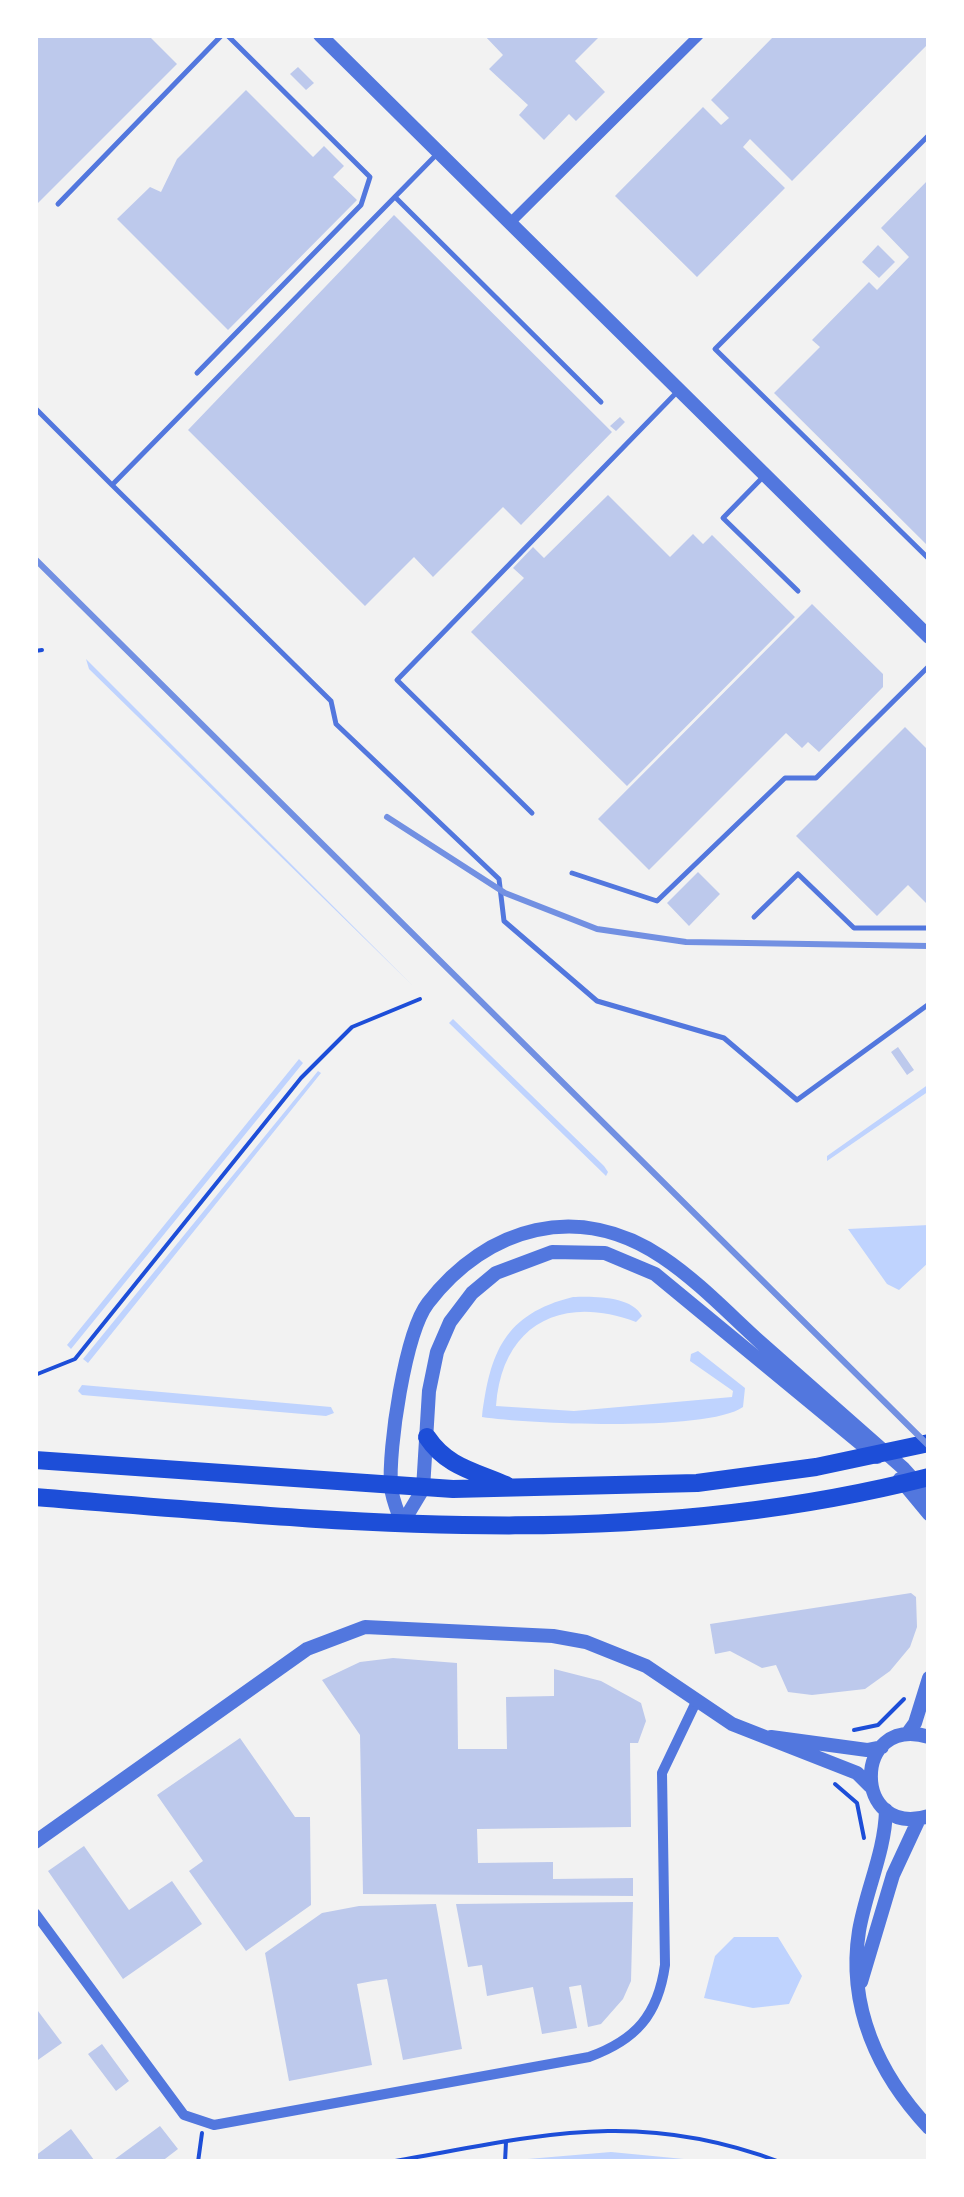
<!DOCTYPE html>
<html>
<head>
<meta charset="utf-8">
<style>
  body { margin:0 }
  #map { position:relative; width:964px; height:2197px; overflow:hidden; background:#f2f2f2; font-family:Montserrat,sans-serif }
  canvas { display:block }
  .frame { position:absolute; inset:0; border:38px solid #fff; pointer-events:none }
</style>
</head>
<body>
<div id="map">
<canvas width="964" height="2197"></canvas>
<div class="frame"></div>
</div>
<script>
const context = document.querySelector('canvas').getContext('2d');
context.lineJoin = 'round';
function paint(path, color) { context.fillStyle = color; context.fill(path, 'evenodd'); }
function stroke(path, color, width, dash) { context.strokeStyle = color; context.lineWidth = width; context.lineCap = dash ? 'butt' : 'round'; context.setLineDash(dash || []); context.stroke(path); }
paint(new Path2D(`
  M86,659L412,985L89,669Z
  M453,1019L604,1166L608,1172L606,1176L449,1023Z
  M299,1059L303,1063L71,1349L67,1345Z
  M318,1071L321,1073L88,1363L83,1359Z
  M929,1084V1091L827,1161V1156Z
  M929,1225V1262L899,1290L887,1284L848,1229Z
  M573,1297C593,1296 632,1296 642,1316L636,1322C562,1294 502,1324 496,1406L574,1411L732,1397L733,1391L690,1361L691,1354L698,1351L745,1388L743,1407C708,1432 529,1424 482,1417C490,1353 504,1314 573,1297Z
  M82,1385L331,1407L334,1413L326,1416L82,1395L78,1391Z
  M734,1937H778L802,1976L789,2004L753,2008L704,1998L715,1956Z
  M611,2152L715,2162H492Z`), '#bfd3fe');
paint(new Path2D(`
  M35,35H148L177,64L35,206Z
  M484,35H601L575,61L605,92L576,121L569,114L544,140L519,115L528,105L489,69L503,55Z
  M775,35H929V43L792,181L750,139L743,147L785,188L697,277L615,196L703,107L721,125L729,118L711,100Z
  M298,67L314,83L306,90L290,74Z
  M246,90L313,157L324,146L344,166L333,177L357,200L228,330L117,219L150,187L161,192L177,159Z
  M929,179V547L774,393L820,347L812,340L869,282L877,290L909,257L881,228Z
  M394,215L612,432L521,525L503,507L433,577L414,557L365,606L188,430Z
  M878,245L895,262L879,278L862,262Z
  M620,417L625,422L616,431L610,426Z
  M608,495L670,557L693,534L703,544L712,535L795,617L627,786L471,632L524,578L513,568L533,547L544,558Z
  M812,604L883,674V687L819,752L808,742L802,748L786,733L649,870L598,819Z
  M905,727L929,751V906L908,885L877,916L796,836Z
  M698,872L720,894L689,926L667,903Z
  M898,1047L914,1070L907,1075L891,1052Z
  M911,1593L916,1597L917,1627L910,1647L890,1671L865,1689L812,1695L788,1692L776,1665L762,1668L730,1651L715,1654L710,1624Z
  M393,1658L457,1663L458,1749H507L506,1697L554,1696V1669L601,1681L641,1703L646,1721L638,1743H630L631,1827L477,1829L478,1863L553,1862V1879L633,1878V1896L363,1894L360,1735L322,1680L360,1662Z
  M240,1738L295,1817H310L311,1905L246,1951L189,1871L203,1861L157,1795Z
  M84,1846L129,1910L172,1881L202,1924L123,1979L48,1871Z
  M633,1902L631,1981L623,1999L601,2024L588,2027L581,1985L569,1987L577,2028L542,2034L533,1987L487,1996L482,1965L468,1967L456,1904Z
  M436,1904L462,2049L403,2060L387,1979L373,1981L357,1984L372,2065L289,2081L265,1953L322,1913L359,1906Z
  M35,2007L62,2043L35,2062Z
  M102,2044L129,2081L116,2091L88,2054Z
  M160,2126L178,2149L161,2162H111Z
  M71,2129L94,2160L35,2162V2156Z`), '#bdc9ec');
stroke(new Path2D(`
  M35,651L42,650
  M35,1375L75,1359L301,1078L352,1027L420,999
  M854,1730L878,1725L904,1699
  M835,1784L857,1803L864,1838
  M198,2162L202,2133
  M389,2162C535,2137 634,2107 780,2162
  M505,2162L506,2142`), '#1d4ed8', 4);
stroke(new Path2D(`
  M929,135L715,349L929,559
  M437,154L112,485L331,701L336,724L499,879L504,921L597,1001L724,1038L797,1100L929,1004
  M395,197L601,402
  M58,204L222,35
  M197,373L361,205L370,177L227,35
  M35,408L112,485
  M763,477L723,518L798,591
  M532,813L397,680L677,392
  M572,873L657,901L785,778H816L929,666
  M754,917L798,874L854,928H929`), '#5277de', 5);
stroke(new Path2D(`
  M510,223L699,35
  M35,1913L184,2115L214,2125L589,2057C636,2040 658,2015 665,1965L662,1773L696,1702`), '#5277de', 10);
stroke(new Path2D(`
  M320,35L929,637
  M900,1479L929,1514
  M402,1524C398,1512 392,1499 391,1487C388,1449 405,1333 428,1303C487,1226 579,1201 662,1257C698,1281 729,1314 760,1342C808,1384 856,1426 903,1468L929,1497
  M402,1524L423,1489L429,1391L437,1352L450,1322L472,1293L496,1273L552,1252L605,1253L655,1274L877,1457
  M907,1734L915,1723L929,1678
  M771,1737L867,1750L882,1747
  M929,1737C851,1713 852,1840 929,1816
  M886,1810C885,1852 866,1890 859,1931C847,2006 878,2074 929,2128
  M35,1842L307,1649L365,1627L553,1636L586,1642L646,1666L732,1724L857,1773L870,1786
  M861,1982L893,1875L919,1819`), '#5277de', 14);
stroke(new Path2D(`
  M427,1437C447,1467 474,1471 506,1485
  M35,1460L453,1489L697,1483L816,1467L929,1443
  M35,1497C340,1522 628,1554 929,1477`), '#1d4ed8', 18);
stroke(new Path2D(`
  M35,559L929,1446
  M387,817L505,893L597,929L686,942L929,946`), '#7290e2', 6);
</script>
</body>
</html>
